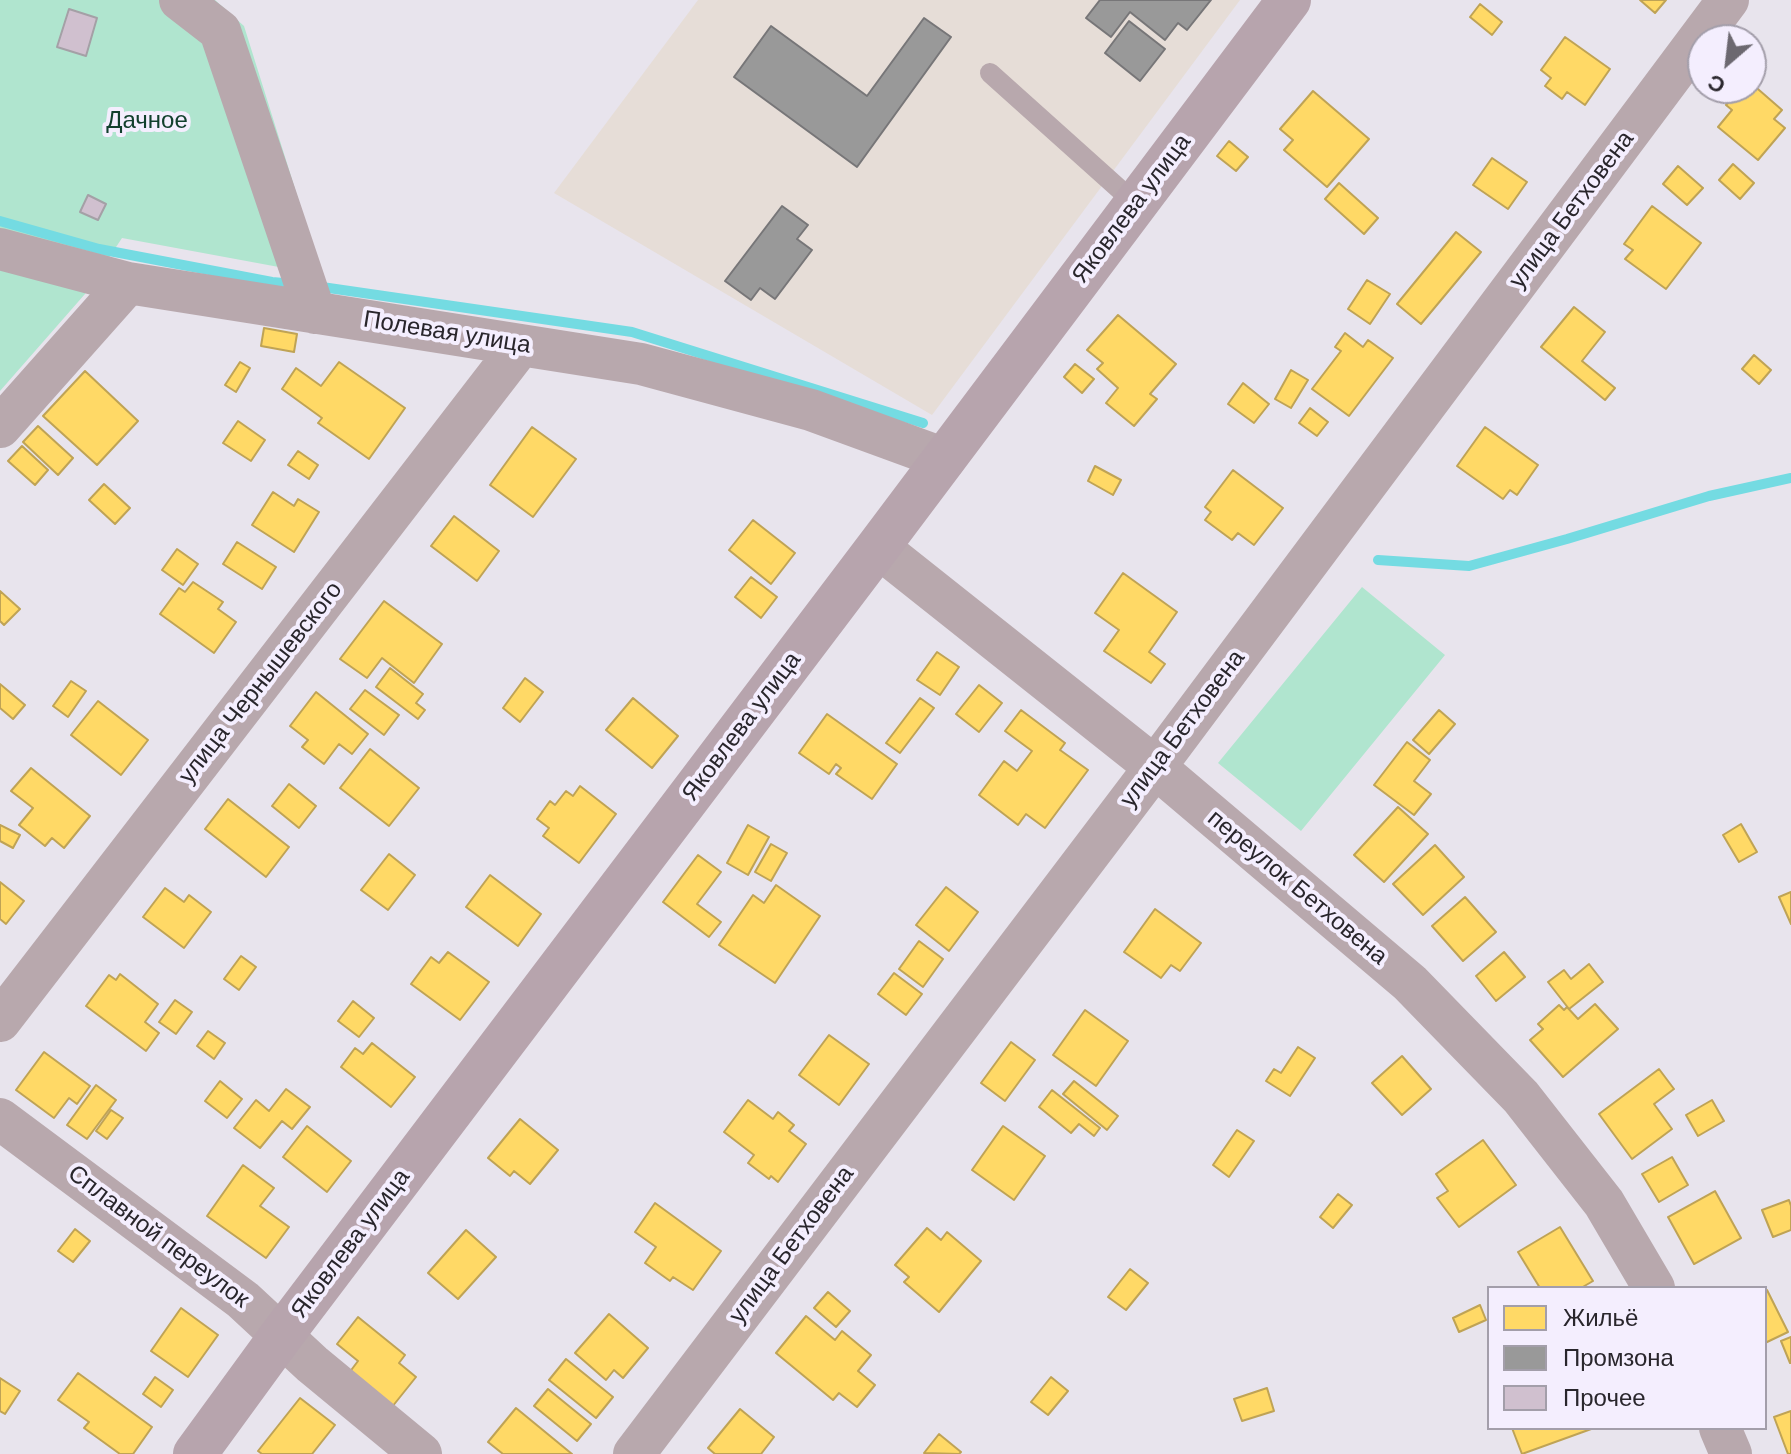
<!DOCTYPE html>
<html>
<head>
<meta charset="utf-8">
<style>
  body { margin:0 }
  #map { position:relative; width:1791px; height:1454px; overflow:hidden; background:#e8e4ed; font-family:Arial,sans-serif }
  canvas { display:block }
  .legend { position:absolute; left:1487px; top:1286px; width:280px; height:144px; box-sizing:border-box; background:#f4eefe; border:2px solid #a39eaa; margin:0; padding:10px 14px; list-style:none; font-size:24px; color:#29262c }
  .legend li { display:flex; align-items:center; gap:16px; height:40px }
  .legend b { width:40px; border:2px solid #a39eaa }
  .north { position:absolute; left:1687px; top:24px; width:80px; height:80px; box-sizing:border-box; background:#f4eefe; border:2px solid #a39eaa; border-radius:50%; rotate:208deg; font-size:22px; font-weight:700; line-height:32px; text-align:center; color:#29262c }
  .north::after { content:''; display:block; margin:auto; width:28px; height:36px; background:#6c6870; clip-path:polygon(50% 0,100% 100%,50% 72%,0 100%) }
</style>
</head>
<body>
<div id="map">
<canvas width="1791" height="1454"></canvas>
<ul class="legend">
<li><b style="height:22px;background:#ffd966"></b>Жильё</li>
<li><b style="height:22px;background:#999"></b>Промзона</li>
<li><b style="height:22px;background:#d0c0cf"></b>Прочее</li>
</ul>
<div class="north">С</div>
</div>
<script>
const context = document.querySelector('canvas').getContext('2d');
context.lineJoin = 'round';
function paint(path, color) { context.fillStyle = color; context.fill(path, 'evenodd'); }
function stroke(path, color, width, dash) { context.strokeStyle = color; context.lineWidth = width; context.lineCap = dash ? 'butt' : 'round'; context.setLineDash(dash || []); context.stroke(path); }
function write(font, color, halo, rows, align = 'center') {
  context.font = font + ' Arial,sans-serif'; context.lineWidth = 8; context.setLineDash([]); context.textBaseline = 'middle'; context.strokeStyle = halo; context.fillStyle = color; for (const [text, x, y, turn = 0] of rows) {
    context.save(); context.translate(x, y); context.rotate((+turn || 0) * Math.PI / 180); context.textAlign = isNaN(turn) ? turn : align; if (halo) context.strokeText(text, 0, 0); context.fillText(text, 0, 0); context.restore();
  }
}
paint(new Path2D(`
  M698,0H1240L932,415L554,193Z`), '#e6ddd7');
paint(new Path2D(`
  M0,0H215L244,26L322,275L122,238L85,294L0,391Z
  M1362,587L1445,655L1301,831L1218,763Z`), '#b0e5cf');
const homes = new Path2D(`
  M1640,0H1666L1655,13Z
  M1480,4L1502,22L1492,35L1470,17Z
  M1565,37L1610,69L1585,105L1567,92L1562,99L1545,86L1551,78L1541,70Z
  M1751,83L1782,110L1774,119L1785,128L1758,160L1718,127L1732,110L1726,105L1740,88H1751Z
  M1313,91L1369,139L1327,187L1284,150L1293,140L1280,129Z
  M1229,141L1248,157L1236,171L1217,156Z
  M1492,158L1527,182L1508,209L1473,185Z
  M1733,164L1754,183L1740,199L1719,180Z
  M1678,166L1703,188L1687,205L1663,184Z
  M1339,183L1378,218L1364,234L1325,199Z
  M1652,206L1701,243L1666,289L1625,259L1633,250L1624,244Z
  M1456,232L1481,252L1421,324L1397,304Z
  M1367,280L1390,294L1370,324L1348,309Z
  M1574,307L1605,332L1582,361L1615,388L1605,400L1541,347Z
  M1118,315L1176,364L1150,394L1157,399L1134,426L1106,403L1118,388L1097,369L1103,363L1087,350Z
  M264,328L297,334L294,352L261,346Z
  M1345,333L1363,347L1368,340L1393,358L1349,416L1312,389L1341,351L1335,347Z
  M1754,355L1771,370L1759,384L1742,369Z
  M240,362L250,368L236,392L225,385Z
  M339,362L405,408L369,459L318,423L322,418L282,389L296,368L321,386Z
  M1075,364L1094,379L1082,393L1064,377Z
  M1291,370L1308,380L1291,408L1275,399Z
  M85,371L138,421L97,465L43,416Z
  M1243,383L1269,404L1254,423L1228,404Z
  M1310,408L1328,422L1317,436L1299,423Z
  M238,421L265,440L251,461L223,443Z
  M38,426L73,458L58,475L23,442Z
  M532,427L576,459L533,517L490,485Z
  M1485,427L1538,465L1517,495L1510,490L1503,499L1457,466Z
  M22,446L48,470L35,485L8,461Z
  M298,451L318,465L309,479L288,465Z
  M1095,466L1121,480L1113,495L1088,481Z
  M1233,470L1283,508L1254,545L1238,533L1232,540L1205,520L1211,512L1205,507Z
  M104,484L130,508L115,524L89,500Z
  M273,492L294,506L298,499L319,512L294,552L252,525Z
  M454,516L499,551L477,581L431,546Z
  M753,520L795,553L771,584L729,550Z
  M237,542L276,567L262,589L223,564Z
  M177,549L198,564L183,585L162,570Z
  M1123,573L1177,612L1149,652L1165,664L1151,683L1104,651L1119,630L1095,613Z
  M751,577L777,597L761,618L735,597Z
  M193,582L223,602L218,609L236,622L214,653L160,614L179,588L185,592Z
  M0,591L20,609L4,625L0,621Z
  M384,601L442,644L414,683L382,658L367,678L340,659Z
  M937,652L959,667L940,695L917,680Z
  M390,668L423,694L416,703L425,710L418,719L376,687Z
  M525,678L543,692L520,722L503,708Z
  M71,681L86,691L68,717L53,706Z
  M0,684L25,705L13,719L0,708Z
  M979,685L1002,703L979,732L956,714Z
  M365,690L399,715L384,735L350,709Z
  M316,692L368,734L352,754L339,744L324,764L302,747L308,740L290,726Z
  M633,698L678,736L652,768L606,730Z
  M920,698L934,708L900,753L886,743Z
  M98,701L148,740L121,775L71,735Z
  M1021,710L1065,743L1060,750L1088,770L1045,828L1026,814L1018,825L979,795L1004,761L1017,771L1032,751L1005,731Z
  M1439,710L1455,724L1429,754L1413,740Z
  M827,714L897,764L872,799L836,774L841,768L836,764L829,774L799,753Z
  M1407,742L1430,760L1414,781L1431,794L1414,815L1374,785Z
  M370,749L419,788L389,826L340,788Z
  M31,768L90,816L64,848L52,838L45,846L19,825L33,808L11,791Z
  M289,784L316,806L299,828L272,806Z
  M580,786L616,814L579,863L543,836L549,828L537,819L550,801L555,805L566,791L573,796Z
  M228,799L289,847L266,877L205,829Z
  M1398,807L1428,834L1384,882L1354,855Z
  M1741,824L1757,852L1739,862L1723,835Z
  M0,825L20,835L13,848L0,841Z
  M748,825L769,837L748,875L727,863Z
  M771,844L787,853L771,881L755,872Z
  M1435,845L1464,877L1423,915L1393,884Z
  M389,854L415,875L388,910L361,890Z
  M698,855L721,872L697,904L721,922L709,937L663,902Z
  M490,875L541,914L518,946L466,907Z
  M0,882L24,901L6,924L0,919Z
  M776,885L820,916L775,983L719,945L753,895L764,903Z
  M946,887L978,912L949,951L916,925Z
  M165,888L184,902L189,895L211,912L184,948L143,917Z
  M1791,892V924L1779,897Z
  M1465,897L1496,932L1463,961L1432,926Z
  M1155,909L1201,943L1180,971L1171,965L1161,978L1124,952Z
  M919,941L943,959L923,987L899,969Z
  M448,952L489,982L460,1020L411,984L431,957L439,963Z
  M1504,952L1525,977L1496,1001L1476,976Z
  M241,956L256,967L239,990L224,979Z
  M1589,964L1603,982L1569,1009L1548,982L1564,970L1571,979Z
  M894,973L922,994L906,1015L878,994Z
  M120,974L158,1004L145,1022L159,1033L146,1051L86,1006L109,975L116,980Z
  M175,1000L192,1012L176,1034L159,1022Z
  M353,1001L374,1018L359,1037L338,1021Z
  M1595,1004L1618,1029L1563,1077L1530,1040L1543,1029L1538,1024L1559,1005L1564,1010L1567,1007L1578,1019Z
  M1085,1010L1128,1041L1096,1086L1053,1055Z
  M208,1031L225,1043L214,1059L197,1046Z
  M829,1035L869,1064L839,1105L799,1075Z
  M1011,1042L1035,1060L1005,1101L981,1083Z
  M372,1043L415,1077L391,1107L341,1067L355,1048L363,1054Z
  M1298,1047L1315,1058L1290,1096L1266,1081L1274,1069L1281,1073Z
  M44,1052L90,1086L77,1104L69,1098L54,1118L16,1090Z
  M1402,1056L1431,1089L1402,1115L1372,1083Z
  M1659,1069L1674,1089L1654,1104L1672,1129L1632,1159L1599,1114Z
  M220,1081L242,1099L227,1118L205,1101Z
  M1074,1081L1118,1116L1107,1130L1063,1094Z
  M96,1085L116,1100L87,1139L67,1125Z
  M286,1089L310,1107L292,1129L282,1121L260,1148L234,1128L256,1100L269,1111Z
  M1052,1090L1100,1128L1094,1136L1079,1124L1071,1133L1039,1107Z
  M748,1100L773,1119L778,1112L794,1125L789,1131L806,1144L778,1182L771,1176L769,1179L748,1163L754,1155L724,1132Z
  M1712,1100L1724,1121L1698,1136L1686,1115Z
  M111,1110L123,1118L107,1139L96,1131Z
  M520,1119L558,1150L530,1184L514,1171L510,1176L488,1158Z
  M307,1126L351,1161L327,1192L283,1157Z
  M1003,1126L1045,1156L1014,1200L972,1170Z
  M1237,1130L1254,1141L1229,1177L1213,1165Z
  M1483,1140L1516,1185L1459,1227L1437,1198L1448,1191L1436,1174Z
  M1672,1157L1688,1185L1659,1202L1642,1174Z
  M243,1165L274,1188L260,1206L289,1227L266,1258L207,1216Z
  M1715,1191L1741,1238L1694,1264L1668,1217Z
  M1338,1194L1352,1205L1333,1228L1320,1217Z
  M1789,1200L1791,1206V1230L1773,1237L1762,1210Z
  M655,1203L721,1251L693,1290L673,1277L670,1281L645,1263L656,1247L635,1232Z
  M1560,1227L1593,1281L1581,1288H1540L1518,1252Z
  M927,1228L941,1240L947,1232L981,1261L939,1312L904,1282L909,1277L895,1265Z
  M75,1229L90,1241L73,1262L58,1251Z
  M466,1230L496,1257L458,1299L428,1273Z
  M1130,1269L1148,1283L1126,1310L1108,1297Z
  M1767,1290L1788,1332L1765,1343V1291Z
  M828,1292L850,1311L836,1327L814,1308Z
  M1480,1305L1486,1320L1459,1332L1453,1318Z
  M181,1308L218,1335L188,1377L151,1351Z
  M609,1314L648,1348L623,1378L614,1370L606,1380L575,1353Z
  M806,1316L835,1340L842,1331L871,1355L858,1371L875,1385L857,1407L839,1393L833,1400L776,1353Z
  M358,1317L405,1355L399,1363L416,1377L392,1407L349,1373L358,1361L337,1344Z
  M1791,1337V1363H1790L1781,1341Z
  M566,1359L613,1397L596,1418L549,1380Z
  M78,1373L152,1427L133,1454H120L84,1428L89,1422L58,1400Z
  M155,1377L173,1390L161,1407L143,1394Z
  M1051,1377L1068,1391L1048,1415L1031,1402Z
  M0,1378L20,1391L5,1414L0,1411Z
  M1267,1388L1274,1411L1242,1421L1234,1399Z
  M548,1389L591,1424L577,1441L534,1406Z
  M300,1398L335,1425L312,1454H262L258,1451Z
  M516,1408L572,1454H503L488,1442Z
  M740,1409L774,1437L761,1454H715L708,1448Z
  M1791,1411V1454H1788L1774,1417Z
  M1512,1428H1594L1522,1454Z
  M939,1434L961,1452L959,1454L924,1453Z`);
paint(homes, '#ffd966');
stroke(homes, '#bfa355', 2);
const industry = new Path2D(`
  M1100,0H1211L1187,30L1178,23L1165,40L1130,12L1111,37L1086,18Z
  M924,18L951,37L857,167L734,77L771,26L867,96Z
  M1129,21L1165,49L1140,81L1105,53Z
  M782,206L808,225L797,239L812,250L775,299L760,288L751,300L725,281Z`);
paint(industry, '#999');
stroke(industry, '#777678', 2);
stroke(new Path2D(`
  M0,221L99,249L272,282L295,284
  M315,286L632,332L923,423
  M1378,560L1469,566L1567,539L1709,496L1791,478`), '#74dbe2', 10);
const building = new Path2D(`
  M69,9L97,18L86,56L57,47Z
  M88,195L106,204L98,220L80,212Z`);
paint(building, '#d0c0cf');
stroke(building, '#a4a0a6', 2);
stroke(new Path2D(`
  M990,73L1136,204`), '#b8a8ad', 20);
stroke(new Path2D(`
  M180,0L220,31L315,313
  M0,249L128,283
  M0,427L128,283L641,364L811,410L945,459
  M878,547L1155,767L1410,983L1521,1097L1604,1203L1654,1288
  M0,1021L521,345
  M0,1119L243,1300L312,1364L421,1454
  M1720,1428L1731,1454
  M634,1454L1155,767L1728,0`), '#b8a8ad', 42);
stroke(new Path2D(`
  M195,1454L281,1336L878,547L1289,0`), '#b7a4ad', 44);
write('24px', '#12402d', '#f4eefe', [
  ["Дачное",147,121]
]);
write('24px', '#29262c', '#f4eefe', [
  ["Яковлева улица",1132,209,-53],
  ["улица Бетховена",1572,210,-53],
  ["Полевая улица",447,333,9],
  ["улица Чернышевского",261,683,-52],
  ["Яковлева улица",742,727,-53],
  ["улица Бетховена",1183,729,-53],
  ["переулок Бетховена",1297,888,40],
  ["Сплавной переулок",158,1237,37],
  ["Яковлева улица",351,1244,-53],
  ["улица Бетховена",792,1245,-53]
]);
</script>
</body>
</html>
